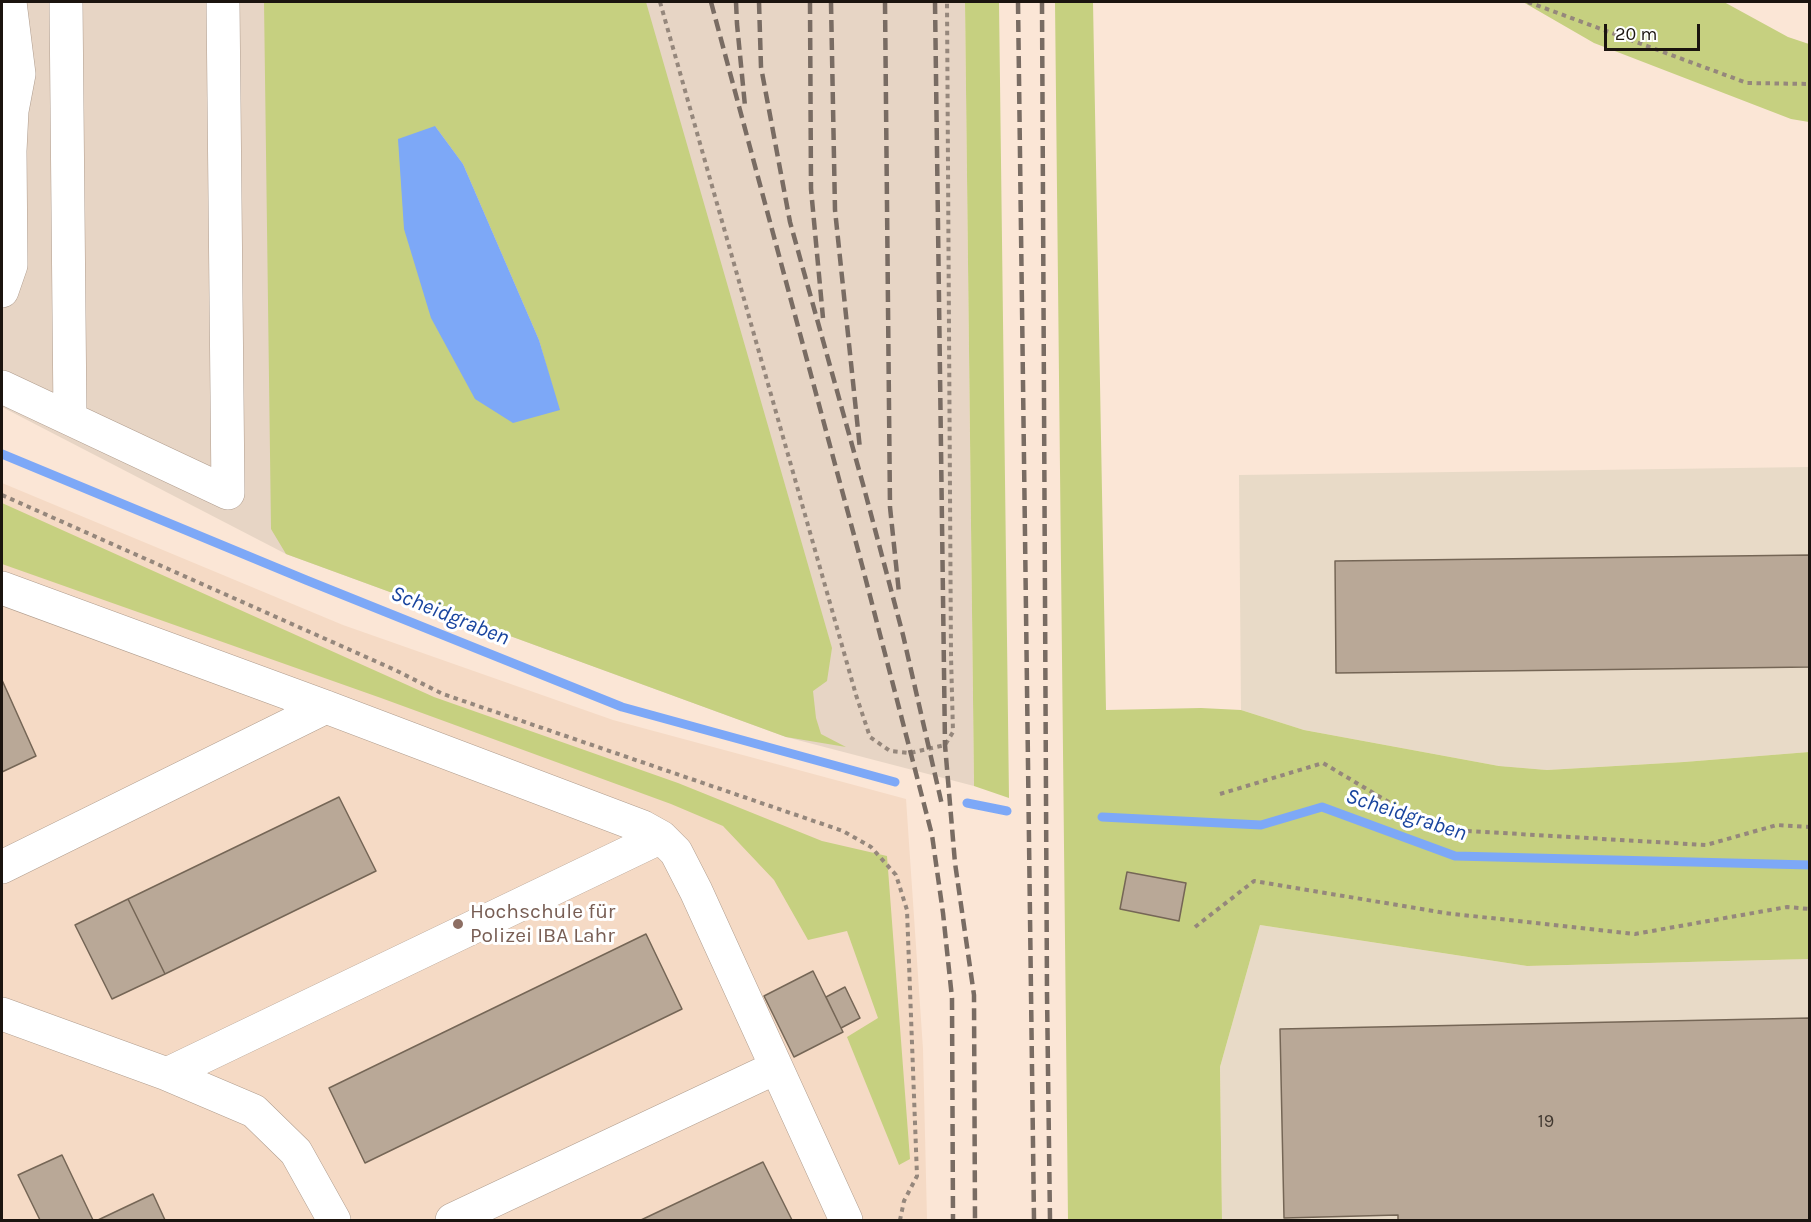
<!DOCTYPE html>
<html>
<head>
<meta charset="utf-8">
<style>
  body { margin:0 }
  #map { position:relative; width:1811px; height:1222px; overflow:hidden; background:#fbe6d6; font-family:Karla,sans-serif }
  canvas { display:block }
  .frame { position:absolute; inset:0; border:3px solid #1b140f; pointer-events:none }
  .scale { position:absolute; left:1604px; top:24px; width:96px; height:27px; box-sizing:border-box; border:3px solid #1b140f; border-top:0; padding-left:8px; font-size:18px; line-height:21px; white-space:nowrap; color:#1b140f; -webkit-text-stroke:4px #fff; paint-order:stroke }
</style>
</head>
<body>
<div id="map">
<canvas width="1811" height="1222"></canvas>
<div class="frame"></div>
<div class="scale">20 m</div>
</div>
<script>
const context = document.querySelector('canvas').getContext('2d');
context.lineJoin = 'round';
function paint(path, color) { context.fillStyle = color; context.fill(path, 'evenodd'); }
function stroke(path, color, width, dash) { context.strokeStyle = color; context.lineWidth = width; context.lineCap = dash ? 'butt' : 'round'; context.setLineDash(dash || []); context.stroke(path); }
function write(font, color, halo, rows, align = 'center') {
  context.font = font + ' Karla,sans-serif'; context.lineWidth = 6; context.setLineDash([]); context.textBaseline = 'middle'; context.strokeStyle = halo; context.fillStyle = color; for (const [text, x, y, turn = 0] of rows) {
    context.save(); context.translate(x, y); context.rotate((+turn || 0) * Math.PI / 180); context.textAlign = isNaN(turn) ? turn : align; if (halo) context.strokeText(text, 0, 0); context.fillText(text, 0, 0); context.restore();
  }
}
paint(new Path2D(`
  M2,2H965L974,786L786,737L286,554L2,407Z`), '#e7d5c5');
paint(new Path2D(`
  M1809,467V752L1684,762L1547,770L1499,766L1304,730L1241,710L1239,475Z
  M1260,925L1527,966L1809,959V1220H1222L1220,1067Z`), '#e8dac7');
paint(new Path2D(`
  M2,483L343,625L613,720L906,799L923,1049L927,1220H2Z`), '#f5dac5');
paint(new Path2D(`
  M264,2H646L832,648L827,681L813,691L816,718L821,734L846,747L786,737L286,554L271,529ZM435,126L463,164L539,340L559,410Z
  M965,2H999L1009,798L974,786Z
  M1055,2H1093L1106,710L1201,708L1241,710L1304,730L1499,766L1547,770L1684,762L1809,752V959L1527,966L1260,925L1220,1067L1222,1220H1068Z
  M1523,2H1724L1788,37L1809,44V122L1791,119L1594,43Z
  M2,503L434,697L678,783L822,841L887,856L910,1159L899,1165L847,1037L878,1018L847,931L808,940L774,880L723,826L671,804L381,698L2,564Z`), '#c6d080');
paint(new Path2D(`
  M435,126L463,164L539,340L560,410L513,423L475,399L431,318L404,229L398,139Z`), '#7da8f7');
stroke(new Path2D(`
  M2,454L306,580L622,707L895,782
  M967,803L1007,811
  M1102,817L1261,825L1322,807L1455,856L1810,865`), '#7da8f7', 9);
const building = new Path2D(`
  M1810,555V667L1336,673L1335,561Z
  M2,680L36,756L2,772Z
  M339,797L376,871L165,974L128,899Z
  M1127,872L1186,883L1179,921L1120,909Z
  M128,899L165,974L112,999L75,925Z
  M646,934L682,1009L365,1163L329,1088Z
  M813,971L843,1032L794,1057L764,996Z
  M845,987L860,1018L841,1028L826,997Z
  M1810,1018V1220H1398V1215L1284,1218L1280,1029Z
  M62,1155L93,1220H40L18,1175Z
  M763,1162L792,1220H641Z
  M153,1194L165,1220H98Z`);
paint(building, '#b9a897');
stroke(building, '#756656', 1.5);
const minor = new Path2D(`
  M66,2L70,418
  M2,122L12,111L19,74L10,2
  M2,291L11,265L10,151L12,111
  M2,387L228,493L223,2
  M2,588L326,707L643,827L661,837L676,852L696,891L846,1220
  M2,867L326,707
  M2,1014L167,1074L254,1111L296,1152L334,1220
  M167,1074L661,837
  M452,1220L775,1068`);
stroke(minor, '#b09d8e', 34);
stroke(new Path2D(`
  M660,2L856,695L870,737L890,751L910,753L945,745L953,732L951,656L947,2
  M1528,2L1747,83L1810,84
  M2,495L393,669L443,694L843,831L871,847L896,875L907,910L917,1176L904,1201L900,1220
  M1220,794L1323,763L1434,829L1706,845L1777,825L1810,827
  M1195,927L1254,881L1445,913L1635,934L1787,907L1810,909`), '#95877c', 4, [4.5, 4.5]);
stroke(minor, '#fff', 33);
stroke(new Path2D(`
  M711,2L862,565L932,835L943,913L952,998L953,1220
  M736,2L737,24L745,106
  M759,2L761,67L790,222L864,488L903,635L942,805
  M810,2L811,189L823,318
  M831,2L835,210L860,449
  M885,2L890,507L899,593
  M935,2L945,745L955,863L974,995L975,1220
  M1018,2L1034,1220
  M1042,2L1047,994L1050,1220`), '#796c63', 4.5, [12, 6]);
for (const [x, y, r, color] of [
  [458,924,6,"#8d6e63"]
]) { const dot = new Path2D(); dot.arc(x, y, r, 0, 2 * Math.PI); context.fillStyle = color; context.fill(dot); stroke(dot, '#fff', 2); }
write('18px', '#423931', null, [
  ["19",1546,1122]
]);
write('21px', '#785e54', '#fff', [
  ["Hochschule für",470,912],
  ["Polizei IBA Lahr",470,936]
], 'left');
write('italic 22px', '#18449e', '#fff', [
  ["Scheidgraben",450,616,22],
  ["Scheidgraben",1406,815,18]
]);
</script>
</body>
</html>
